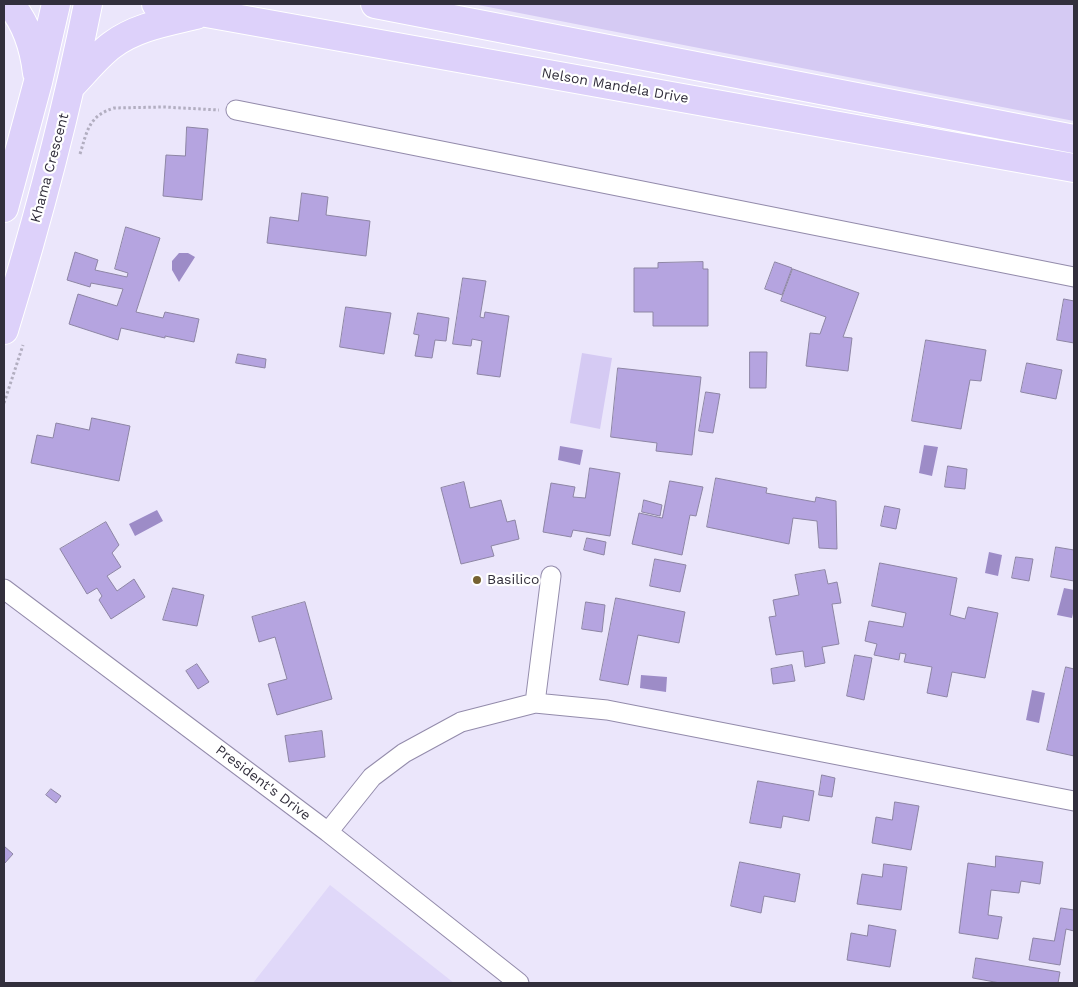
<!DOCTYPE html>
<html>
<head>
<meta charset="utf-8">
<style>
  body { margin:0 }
  #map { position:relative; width:1078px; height:987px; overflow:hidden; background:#ebe6fb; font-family:"Work Sans",sans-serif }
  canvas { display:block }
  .frame { position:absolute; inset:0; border:5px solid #322f3c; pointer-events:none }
</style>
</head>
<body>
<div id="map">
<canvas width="1078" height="987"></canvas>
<div class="frame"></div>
</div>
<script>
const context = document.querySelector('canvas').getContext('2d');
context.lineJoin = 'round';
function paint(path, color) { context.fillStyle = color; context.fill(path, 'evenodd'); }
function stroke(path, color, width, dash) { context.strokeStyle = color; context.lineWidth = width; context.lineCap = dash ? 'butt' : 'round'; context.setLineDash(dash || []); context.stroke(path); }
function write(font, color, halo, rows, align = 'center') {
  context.font = font + ' "Work Sans",sans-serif'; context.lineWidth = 4.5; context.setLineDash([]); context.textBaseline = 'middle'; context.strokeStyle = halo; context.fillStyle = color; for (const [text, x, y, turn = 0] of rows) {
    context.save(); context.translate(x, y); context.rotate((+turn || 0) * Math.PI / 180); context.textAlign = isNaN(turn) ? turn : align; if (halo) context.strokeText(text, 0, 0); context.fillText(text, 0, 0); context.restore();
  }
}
paint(new Path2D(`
  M330,885L454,983H253Z`), '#e0d8f9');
paint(new Path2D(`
  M473,4H1074V121Z
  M582,353L612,358L600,429L570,423Z`), '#d5caf3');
paint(new Path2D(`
  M179,253H188L195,257L179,282L172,270V261Z
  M924,445L938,447L932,476L919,473Z
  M560,446L583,450L580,465L558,460Z
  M157,510L163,521L135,536L129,524Z
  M989,552L1002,555L998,576L985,573Z
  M1064,588L1074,590V609L1072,618L1057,615Z
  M641,675L667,677L666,692L640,688Z
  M1032,690L1045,693L1039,723L1026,720Z`), '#9d8cc7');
const building = new Path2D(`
  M187,127L208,129L202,200L163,196L166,155L185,156Z
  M302,193L328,197L326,215L370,221L366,256L267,243L270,217L298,221Z
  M126,227L160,238L136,312L163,318L165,312L199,319L194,342L165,336V338L121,328L118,340L69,324L78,294L117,306L123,289L91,283L90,287L67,280L75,252L98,260L95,270L127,277L128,273L115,269Z
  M703,262V269H708V326H653V312H634V268H658V263Z
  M775,262L792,268L782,295L765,289Z
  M793,269L859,293L843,337L852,338L848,371L806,366L810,333L820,334L826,317L781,301Z
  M463,278L486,281L480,317L484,318L485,312L509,316L500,377L477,374L482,341L472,339L471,346L453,344Z
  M1064,299L1074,301V343L1057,340Z
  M346,307L391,313L384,354L340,347Z
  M418,313L449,318L446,341L435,340L432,358L415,356L419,335L414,334Z
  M926,340L986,350L981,381L970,380L961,429L912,421Z
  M750,352H767L766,388H750Z
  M238,354L266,359L265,368L236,363Z
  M1027,363L1062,370L1056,399L1021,392Z
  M618,368L701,377L692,455L656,451L657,443L611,437Z
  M706,392L720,394L713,433L699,431Z
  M92,418L130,426L119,481L31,463L37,435L53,438L56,423L89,430Z
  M948,466L967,469L965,489L945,487Z
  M590,468L620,473L610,536L573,530L571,537L543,532L551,483L575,487L573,497L585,498Z
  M716,478L767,488L766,493L815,502L816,497L836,501L837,549L819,548L817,521L793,518L789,544L707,527Z
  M670,481L703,487L696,516L690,515L682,555L632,544L639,513L662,518Z
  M464,482L470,508L501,500L507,522L515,520L519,539L491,546L494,556L461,564L441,488Z
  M644,500L662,505L660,516L642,512Z
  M885,506L900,509L896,529L881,526Z
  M106,522L119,545L112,553L121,567L107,576L117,591L134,579L145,597L111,619L99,600L102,596L97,588L87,594L60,549Z
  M587,538L606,542L604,555L584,550Z
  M1056,547L1074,550V581L1051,577Z
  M1016,557L1033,559L1029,581L1012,578Z
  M655,559L686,565L680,592L650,586Z
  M880,563L957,578L950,615L965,619L968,607L998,613L985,678L952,672L947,697L927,693L932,667L904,662L906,654L900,653L899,660L874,655L877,644L865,641L869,621L903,627L906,613L872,606Z
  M825,570L828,584L837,582L841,603L832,604L839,644L822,647L825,663L805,667L803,651L776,655L769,617L776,616L773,600L799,595L795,575Z
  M173,588L204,595L197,626L163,620Z
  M616,598L685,612L679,643L638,635L628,685L600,680Z
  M305,602L332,699L277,715L268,684L287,679L275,637L259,642L252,617Z
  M586,602L605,605L602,632L582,629Z
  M855,655L872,658L864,700L847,696Z
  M197,664L209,682L198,689L186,671Z
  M792,665L795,681L773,684L771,669Z
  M1066,667L1074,669V756L1047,750Z
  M322,731L325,757L289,762L285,736Z
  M822,775L835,778L832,797L819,795Z
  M758,781L814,791L809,821L783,816L781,828L750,823Z
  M51,789L61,796L56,803L46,795Z
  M895,802L919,806L911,850L872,843L876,817L892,820Z
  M4,846L13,854L4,864Z
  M996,856L1043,862L1040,884L1021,881L1019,893L991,890L988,915L1002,917L998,939L959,933L968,863L995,867Z
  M740,862L800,874L795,902L764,896L761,913L731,906Z
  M884,864L907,867L901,910L857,904L862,874L882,877Z
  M1061,908L1074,910V931L1066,929L1060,965L1029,960L1033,938L1054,941Z
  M869,925L896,930L890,967L847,960L851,933L867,936Z
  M976,958L1060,972L1058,983H1000L973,978Z`);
paint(building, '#b5a4e0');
stroke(building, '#8d85a4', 1);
const street = new Path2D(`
  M236,110L1074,277
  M4,589L328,832L519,983
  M535,703L551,576
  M328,832L372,777L404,753L461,722L535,703L607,710L1074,801`);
const primary = new Path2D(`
  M10,4C27,24 34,47 37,73
  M156,4L1074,168
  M375,4L1074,139
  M71,86C84,73 97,56 112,45C136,27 167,22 196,15
  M4,208L38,82L56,4
  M4,330C37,223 66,114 88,4`);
stroke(street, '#938bab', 21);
stroke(primary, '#fff', 30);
stroke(new Path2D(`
  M80,154C87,132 88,116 114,108L164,107L219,110
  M4,403L23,345`), '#b2aec0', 3, [2.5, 2.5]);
stroke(street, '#fff', 19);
stroke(primary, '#ddd1fa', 28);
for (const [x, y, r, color] of [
  [477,580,5,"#766231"]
]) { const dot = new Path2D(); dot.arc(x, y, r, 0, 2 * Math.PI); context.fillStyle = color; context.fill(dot); stroke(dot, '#fff', 2); }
write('14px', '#322f3c', '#fff', [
  ["Nelson Mandela Drive",615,86,10],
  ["Khama Crescent",50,168,-75],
  ["President's Drive",263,783,37]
]);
write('14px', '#322f3c', '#fff', [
  ["Basilico",487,580]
], 'left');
</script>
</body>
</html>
